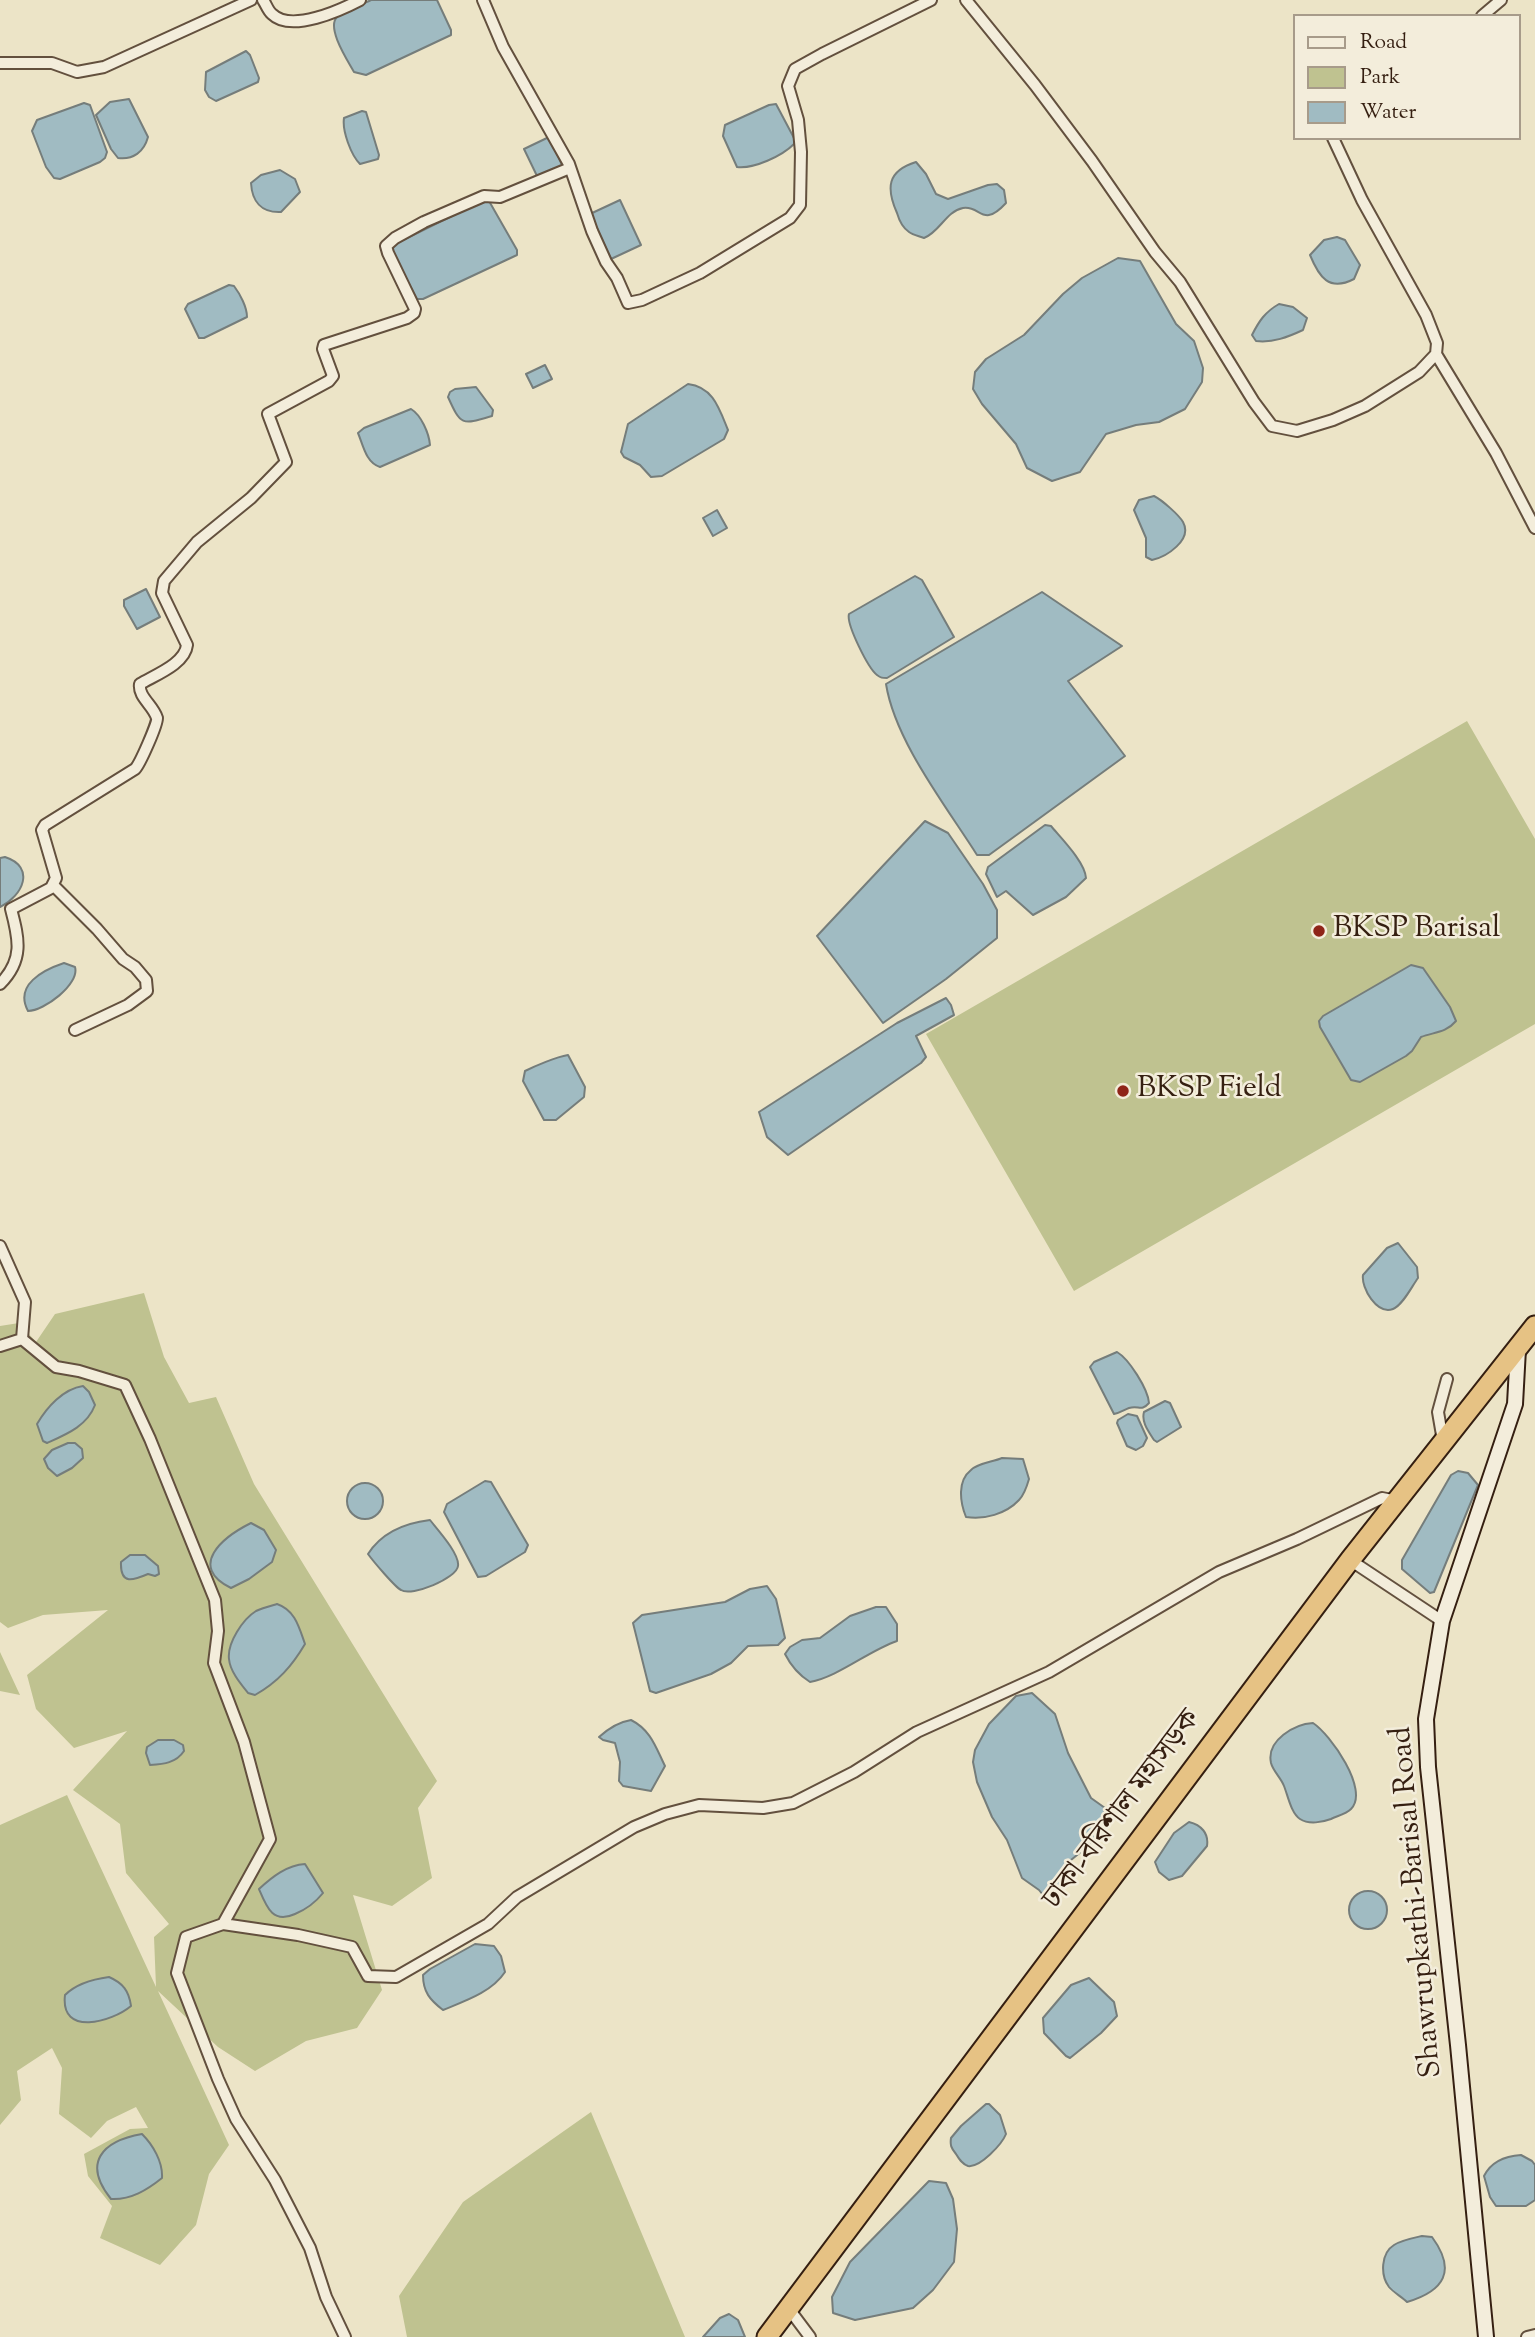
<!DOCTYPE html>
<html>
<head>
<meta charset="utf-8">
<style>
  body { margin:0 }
  #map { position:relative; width:1535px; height:2337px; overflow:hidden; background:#ece4c7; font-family:"Sorts Mill Goudy",serif }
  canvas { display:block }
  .legend { position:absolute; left:1293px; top:14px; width:228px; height:126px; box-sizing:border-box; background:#f3eddb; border:2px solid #a79b8a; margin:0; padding:9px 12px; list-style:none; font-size:21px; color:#351f11 }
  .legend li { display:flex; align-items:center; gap:14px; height:35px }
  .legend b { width:35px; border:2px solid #a79b8a }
</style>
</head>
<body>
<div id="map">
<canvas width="1535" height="2337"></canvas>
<ul class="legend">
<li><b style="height:9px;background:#f3eddb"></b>Road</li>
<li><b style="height:19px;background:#bfc290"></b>Park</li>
<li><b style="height:19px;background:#a0bbc2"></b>Water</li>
</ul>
</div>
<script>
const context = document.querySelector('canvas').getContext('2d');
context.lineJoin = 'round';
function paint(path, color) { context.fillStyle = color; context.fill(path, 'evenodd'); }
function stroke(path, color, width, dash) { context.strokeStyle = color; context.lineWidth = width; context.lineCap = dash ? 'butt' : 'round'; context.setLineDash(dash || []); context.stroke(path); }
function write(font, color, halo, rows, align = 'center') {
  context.font = font + ' "Sorts Mill Goudy","Noto Serif Bengali",serif'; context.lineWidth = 5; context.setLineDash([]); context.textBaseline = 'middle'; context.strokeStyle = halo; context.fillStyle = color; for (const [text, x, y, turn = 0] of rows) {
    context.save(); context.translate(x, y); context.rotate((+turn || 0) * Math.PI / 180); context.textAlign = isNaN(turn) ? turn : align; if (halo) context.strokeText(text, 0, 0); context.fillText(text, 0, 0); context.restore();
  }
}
paint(new Path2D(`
  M1467,721L1535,839V1024L1074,1291L926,1034Z
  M144,1293L164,1357L189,1403L216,1397L254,1484L437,1781L418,1808L432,1878L392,1906L353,1895L382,1990L357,2028L306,2041L255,2071L218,2047L158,1991L229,2145L209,2174L196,2225L160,2265L100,2238L112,2206L88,2176L84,2154L130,2129L148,2128L136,2107L107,2121L91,2138L59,2114L62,2068L52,2048L17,2071L21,2100L0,2125V1825L67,1795L156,1987L154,1937L169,1924L126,1873L120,1824L73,1790L127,1731L74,1748L36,1709L27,1675L108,1610L43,1615L8,1628L0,1622V1326L19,1323L36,1342L55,1314Z
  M0,1652L20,1695L0,1691Z
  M591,2112L685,2337H407L399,2296L463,2202Z`), '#bfc290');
const water = new Path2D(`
  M371,0H437L451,30V35L366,75L354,72C348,61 326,28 337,17C345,9 361,5 371,0Z
  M246,51L250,55L259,78L258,82L216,101L209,97L205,90L206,72Z
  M129,99L148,137C144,152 133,160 118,158L111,149L96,115L110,102Z
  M84,103L90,105L107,152L105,158L100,162L60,179L54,178L46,167L32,131L37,120Z
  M776,104L794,138V144C782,156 754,169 737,167L723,136L725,125L769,105Z
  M362,111L366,112L379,155L378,159L360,164C351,155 342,131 344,118Z
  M549,137L563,167L538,178L524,149Z
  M916,162L926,174L936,194L948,199L988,185L997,184L1004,190L1006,203C982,229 981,205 963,208C946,211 940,232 924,238C919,236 913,235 909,232C903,228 899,220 897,213C886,188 887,171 916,162Z
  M280,170L295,179L300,192L281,212C261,213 252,201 251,183L261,175Z
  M620,200L641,245L611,259L590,214Z
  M482,201H489L517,250V255L423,299H417L390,249L393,245Z
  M1337,237L1345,240L1360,265L1354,279C1329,292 1319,277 1310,255L1324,240Z
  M1118,258L1140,261L1176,324L1194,341L1203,368L1202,382L1185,409L1159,422L1136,425L1106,434L1080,472L1052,481L1027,468L1016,444L982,404L973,389L975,372L986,359L1024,335L1063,294L1082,278Z
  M229,285L234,286C240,294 247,307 247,317L204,338H199L185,309L188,304Z
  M1279,304L1293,307L1307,318L1303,330C1288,337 1273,343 1256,341L1252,335C1259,321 1265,312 1279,304Z
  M545,365L552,379L533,388L526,374Z
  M688,384C713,387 719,408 728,430L724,439L662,476L651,477L640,465L624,457L621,452L628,424Z
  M476,387L493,410L492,416C462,425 461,426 448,397L450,392L455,389Z
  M411,409C421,415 429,433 430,445L380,467C366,463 363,445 358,433L364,428Z
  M1154,496C1162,500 1179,515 1183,522C1193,540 1166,557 1152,560L1146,557V538L1134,510L1139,500Z
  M717,510L727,528L713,536L703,518Z
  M915,576L922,580L954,637L887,678C882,678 881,678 877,675C868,668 846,624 849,614Z
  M146,589L160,617L137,629L124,606V600Z
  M1042,592L1122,646L1068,681L1125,756L989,855H977C946,806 895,741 886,684Z
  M925,821L948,833L983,884L997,910V938L946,979L883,1023L817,936Z
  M1045,825L1051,826C1061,838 1085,862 1086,878L1066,897L1033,915L1006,891L997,897L986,874L988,867Z
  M5,857C36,867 23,896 0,907V858Z
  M64,963L75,967C80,984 44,1011 28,1011C14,985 43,970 64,963Z
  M1411,965L1423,968L1450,1007L1456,1021C1446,1033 1434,1032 1421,1037L1412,1051L1406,1056L1360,1082L1351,1080L1320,1027L1319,1021L1323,1016Z
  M946,998L951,1005L954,1015L916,1036L926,1057L921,1063L788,1155L767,1137L759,1112L897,1023Z
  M568,1055L585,1087L584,1097L556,1120H544L523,1081L525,1071C535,1066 556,1057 568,1055Z
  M1398,1243L1417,1267L1418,1278C1412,1286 1403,1305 1393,1309C1377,1315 1361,1288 1363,1275L1387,1248Z
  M1117,1352C1129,1359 1148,1389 1149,1403C1141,1412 1139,1405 1129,1408C1124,1410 1120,1413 1114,1414L1090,1367L1094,1362Z
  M83,1386L89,1392L95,1405C87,1426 67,1434 47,1443L43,1441L37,1424C47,1407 63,1389 83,1386Z
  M1165,1401L1170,1403L1181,1427L1157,1442L1154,1440C1149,1432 1141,1422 1144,1412Z
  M1128,1414L1137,1416L1147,1438L1143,1446L1136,1450L1127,1446L1117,1423L1118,1420Z
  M68,1443H75L82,1449L83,1458L72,1468L57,1476L48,1468L44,1459L52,1450Z
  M1002,1458L1023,1459L1029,1479C1027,1486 1024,1495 1019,1500C1006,1514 984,1520 966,1517C960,1502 957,1481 971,1470C978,1463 993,1462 1002,1458Z
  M1458,1471L1468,1473L1478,1485L1434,1592L1430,1593L1402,1569V1560L1451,1475Z
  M485,1481L491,1482L528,1545L525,1552L486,1576L478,1577L444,1512L447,1504Z
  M347 1501a18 18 0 1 1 36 0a18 18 0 1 1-36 0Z
  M430,1520C437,1529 460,1554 458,1566C457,1578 412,1597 401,1590C395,1587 373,1561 368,1554C382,1532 405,1523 430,1520Z
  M251,1523L264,1530L276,1550L272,1562L249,1579L231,1588C187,1566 223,1537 251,1523Z
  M130,1555H145L158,1566L159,1574L155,1576L148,1574C134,1580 120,1586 121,1562Z
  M767,1586L776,1599L785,1638L778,1645L748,1646L731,1663L711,1674L656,1693L650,1691L633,1623L642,1615L725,1602L750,1589Z
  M277,1604C295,1610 299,1627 305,1644C292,1666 278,1682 255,1695L248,1693C240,1683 230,1671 229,1659C227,1643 243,1619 256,1611C262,1608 270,1606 277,1604Z
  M876,1607H886L897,1624V1641C868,1651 838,1677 810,1682C799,1675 791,1666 785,1654L790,1647L802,1640L820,1638L850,1616Z
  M1032,1693L1055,1714L1068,1753L1091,1798L1105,1808L1099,1837L1071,1860L1051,1905L1039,1890L1022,1878L1007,1840L992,1817L977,1782L973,1762L975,1750L989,1724L1016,1696Z
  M631,1720C651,1730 656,1748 665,1766L651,1791L623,1786L619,1781L620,1762L615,1743L603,1740L599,1737C609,1728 618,1722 631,1720Z
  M1313,1723C1330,1734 1370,1790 1351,1809C1346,1814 1337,1816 1331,1819C1323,1822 1309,1825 1300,1819C1291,1813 1288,1796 1284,1786C1281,1778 1273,1771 1271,1763C1266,1740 1295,1724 1313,1723Z
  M158,1740H174L183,1745L184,1751C176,1763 164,1764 150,1765L146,1753L147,1747Z
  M1189,1822C1201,1825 1209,1833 1207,1846L1182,1876L1169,1880L1159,1872L1155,1862L1174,1833Z
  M305,1864L323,1893C315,1903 307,1909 295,1914C273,1924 267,1908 259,1889C272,1877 287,1865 305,1864Z
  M1349 1910a19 19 0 1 1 38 0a19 19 0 1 1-38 0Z
  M475,1944L494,1946L501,1956L505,1972C492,1992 465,2001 443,2010C430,2000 423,1992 423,1975L430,1969Z
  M109,1977C123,1983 129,1991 131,2006C112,2022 60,2037 65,1995C76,1984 94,1979 109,1977Z
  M1089,1978L1114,2002L1117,2016L1101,2033L1070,2058L1066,2056L1044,2033L1043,2018L1071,1985Z
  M986,2104H989L1000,2115L1006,2134C1002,2144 980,2168 968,2166C962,2164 959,2159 956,2154C951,2148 950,2145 951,2138L961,2126Z
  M142,2134C153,2145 163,2162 162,2178C147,2190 131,2200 111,2199C82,2163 102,2141 142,2134Z
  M1521,2155L1532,2161L1535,2165V2200L1526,2206H1496L1490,2197L1484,2176C1491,2162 1505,2156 1521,2155Z
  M929,2181L946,2183L953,2199L957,2229L954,2262L933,2290L913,2308L855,2320L833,2313L832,2297L850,2262Z
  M1422,2236L1432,2237C1457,2271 1444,2291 1407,2302C1402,2297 1393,2292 1389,2287C1380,2275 1381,2253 1394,2245C1402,2240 1413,2238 1422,2236Z
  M729,2314L738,2320L745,2337H703L720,2318Z`);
paint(water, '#a0bbc2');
stroke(water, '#757d7b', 2);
const street = new Path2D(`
  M263,0C266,4 268,11 272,14C291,33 341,10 360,0
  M483,0L503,47L569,164L592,231L606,262L617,278L628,303L642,300L700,273L790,218L800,205L801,152L798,120L788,86L795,69L822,54L931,0
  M966,0L1035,85L1092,161L1155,252L1180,282L1254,402L1272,426L1297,431L1333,420L1365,406L1419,372L1436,354L1437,343L1426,315L1362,200L1333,138
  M1482,16L1501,0
  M0,63H52L77,72L104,67L251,0
  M1436,354L1496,453L1535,528
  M53,885L97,929L123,959L135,967L146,980L147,991L128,1005L75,1030
  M0,984C24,960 19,939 11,909L51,888L56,878L42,830L45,825L135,769C140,764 158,723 157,718C153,705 138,697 140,684C155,675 185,664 187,645L162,593L164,581L197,542L251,498L286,462L268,414L329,381L333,376L323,349L324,345L407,318L414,313L415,309L388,253L386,246L395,238L424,222L484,196L500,197L570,168
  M0,1246L25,1302L22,1339L0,1346
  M22,1339L56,1367L79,1371L125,1385L150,1439L215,1600L218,1631L214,1663L244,1742L270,1839L223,1924
  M1443,1441L1438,1412L1447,1379
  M1350,1560L1442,1621
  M789,2309L810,2337
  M345,2337L326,2297L310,2248L275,2180L236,2119L218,2079L177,1973L186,1937L223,1924L298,1935L352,1947L368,1976L396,1977L488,1924L517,1897L634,1827L665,1814L699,1805L763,1808L793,1803L854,1772L917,1732L1049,1672L1219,1572L1297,1539L1382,1498L1397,1501
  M1527,2337L1535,2335`);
const secondary = new Path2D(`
  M1486,2337L1458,2045L1428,1767L1426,1719L1442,1621L1515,1404L1518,1349`);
const highway = new Path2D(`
  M767,2337L1350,1560L1535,1326`);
stroke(street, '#63503e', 14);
stroke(secondary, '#351f11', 18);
stroke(highway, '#351f11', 23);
stroke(street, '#f3eddb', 10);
stroke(secondary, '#f3eddb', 14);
stroke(highway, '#e6c284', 19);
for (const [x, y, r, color] of [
  [1319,931,7,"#8f2418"],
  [1123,1091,7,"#8f2418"]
]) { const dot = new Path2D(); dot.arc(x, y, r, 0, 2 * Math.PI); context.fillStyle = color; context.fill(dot); stroke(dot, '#f3eddb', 2.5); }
write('30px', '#351f11', '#f3eddb', [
  ["BKSP Barisal",1333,931],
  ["BKSP Field",1137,1091]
], 'left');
write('30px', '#351f11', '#f3eddb', [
  ["ঢাকা-বরিশাল মহাসড়ক",1124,1811,-53],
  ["Shawrupkathi-Barisal Road",1419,1902,-95]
]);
</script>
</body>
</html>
